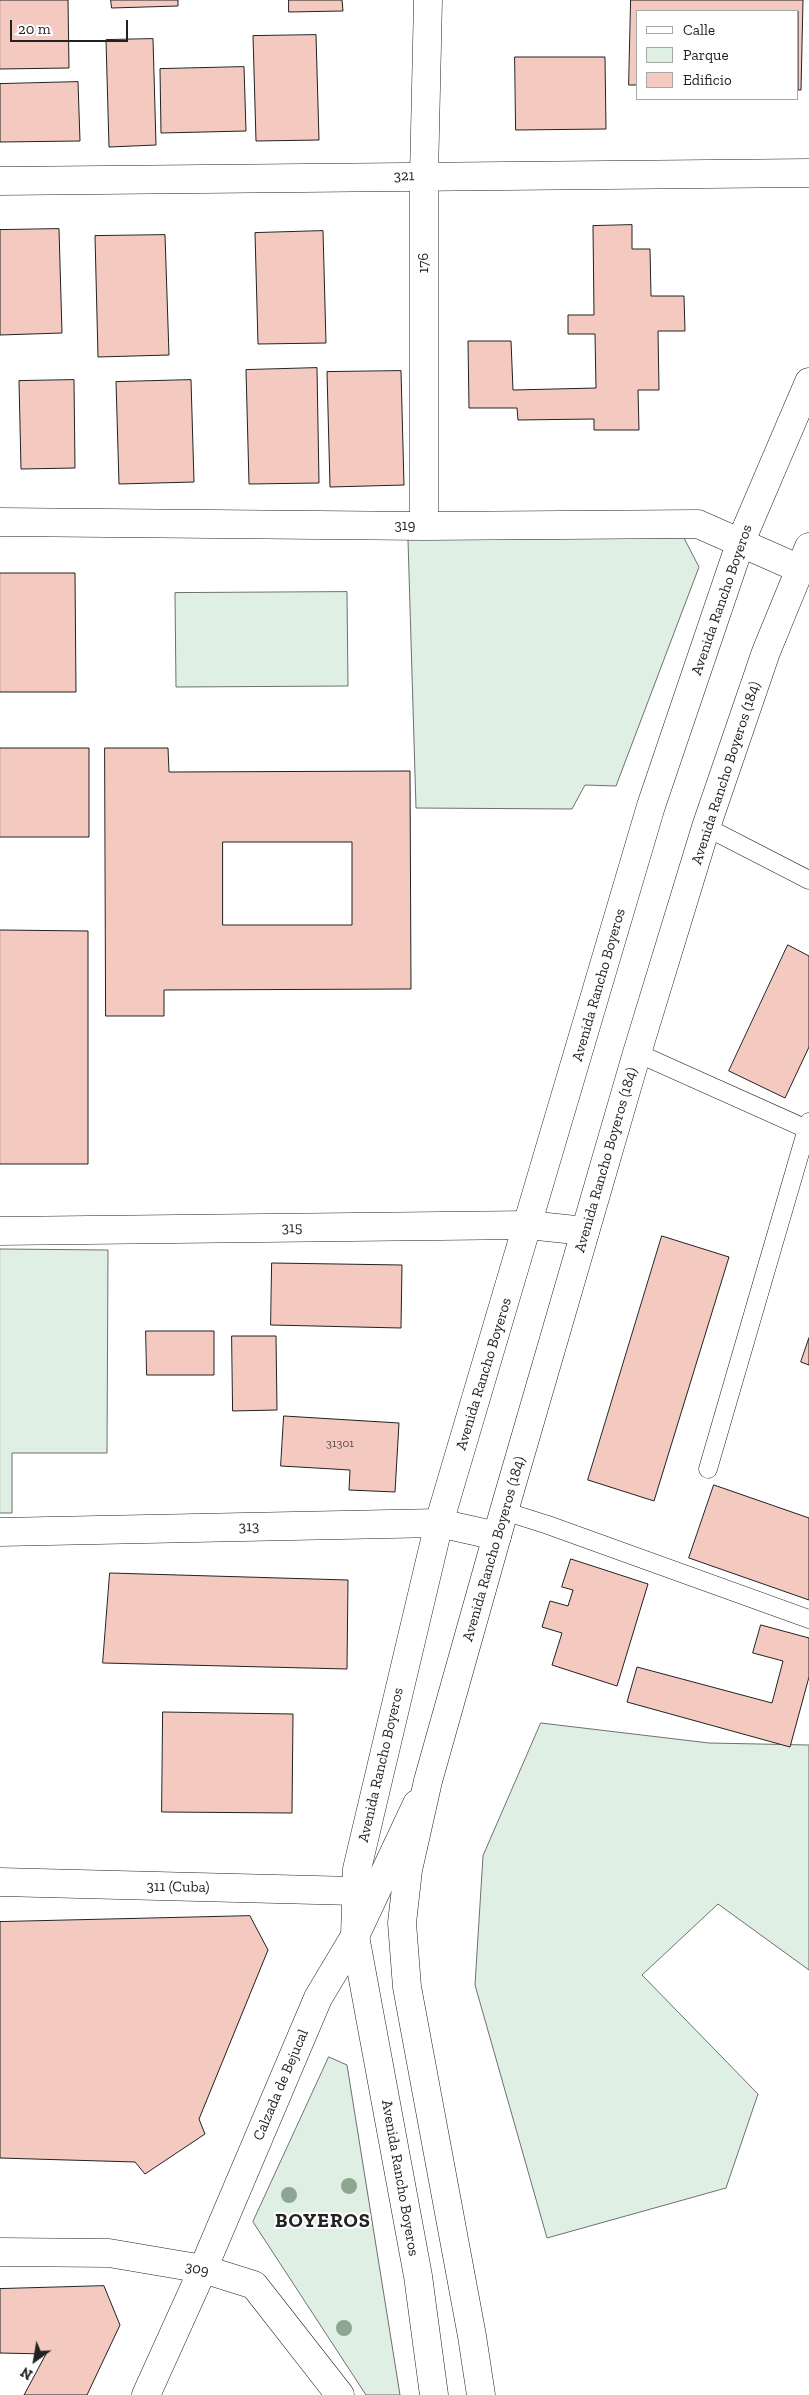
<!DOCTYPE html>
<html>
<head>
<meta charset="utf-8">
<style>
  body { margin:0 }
  #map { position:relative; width:809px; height:2395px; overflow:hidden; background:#fff; font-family:"Zilla Slab",serif }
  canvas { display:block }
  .legend { position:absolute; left:636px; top:10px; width:162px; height:90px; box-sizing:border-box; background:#fff; border:1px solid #a7a7a7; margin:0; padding:6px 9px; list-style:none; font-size:15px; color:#222 }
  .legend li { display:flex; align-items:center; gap:10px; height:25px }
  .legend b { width:25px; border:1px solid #a7a7a7 }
  .north { position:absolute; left:10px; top:2335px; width:50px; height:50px; -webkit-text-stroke:4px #fff; paint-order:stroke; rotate:212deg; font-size:14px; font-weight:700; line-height:20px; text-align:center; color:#222 }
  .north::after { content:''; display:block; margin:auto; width:18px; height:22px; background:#222; clip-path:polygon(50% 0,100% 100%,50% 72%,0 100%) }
  .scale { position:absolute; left:10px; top:20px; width:118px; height:22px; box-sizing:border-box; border:2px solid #222; border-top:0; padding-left:6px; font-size:15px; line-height:18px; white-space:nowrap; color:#222; -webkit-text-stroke:4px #fff; paint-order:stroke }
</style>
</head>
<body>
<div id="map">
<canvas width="809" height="2395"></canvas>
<ul class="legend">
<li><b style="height:6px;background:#fff"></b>Calle</li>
<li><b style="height:14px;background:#e0efe3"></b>Parque</li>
<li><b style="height:14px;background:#f3c9c0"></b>Edificio</li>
</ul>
<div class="north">N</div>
<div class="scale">20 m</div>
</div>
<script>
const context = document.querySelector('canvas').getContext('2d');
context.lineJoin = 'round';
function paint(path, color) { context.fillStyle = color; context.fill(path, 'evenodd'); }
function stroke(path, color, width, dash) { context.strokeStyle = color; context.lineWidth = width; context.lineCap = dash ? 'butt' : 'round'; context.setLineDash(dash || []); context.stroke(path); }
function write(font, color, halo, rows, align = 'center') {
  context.font = font + ' "Zilla Slab",serif'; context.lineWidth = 4; context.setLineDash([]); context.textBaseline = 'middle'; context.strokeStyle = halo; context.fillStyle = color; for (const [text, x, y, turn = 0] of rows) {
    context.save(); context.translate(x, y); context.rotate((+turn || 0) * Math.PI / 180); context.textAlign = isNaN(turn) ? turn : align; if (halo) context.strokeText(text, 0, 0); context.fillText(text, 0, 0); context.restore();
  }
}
const green = new Path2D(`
  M684,538L699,567L616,786L585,785L572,809L416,808L408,540Z
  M347,592L348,686L176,687L175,593Z
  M0,1249L108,1250L107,1453H12V1513H0Z
  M541,1723L709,1743L809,1745V1970L718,1904L642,1975L758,2094L726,2188L547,2238L475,1985L483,1856Z
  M329,2057L347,2065L400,2395H366L253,2222Z`);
paint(green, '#e0efe3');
stroke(green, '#6f6f6f', 1);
const building = new Path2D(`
  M0,0H68L69,68L0,69Z
  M111,0H178V6L112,8Z
  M289,0H342L343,11L289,12Z
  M631,0H803L801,90H798V11H638V85H629Z
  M316,35L319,140L256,141L253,36Z
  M153,39L156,145L109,147L106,40Z
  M515,57H605L606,129L516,130Z
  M244,67L246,131L161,133L160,69Z
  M78,82L80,141L0,142V84Z
  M632,225V249H650L651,296H684L685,331H658L659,390H638L639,430H594V419L518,420L517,408H469L468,341H511L513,390L596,388L595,334H568V315H594L593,226Z
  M59,229L62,333L0,335V230Z
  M323,231L326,343L258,344L255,233Z
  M165,235L169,355L98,357L95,236Z
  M317,368L319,483L249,484L246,370Z
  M401,371L404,485L330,487L327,372Z
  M74,380L75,468L21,469L19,381Z
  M191,380L194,482L119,484L116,382Z
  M0,573H75L76,692H0Z
  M0,748H89V837H0Z
  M105,748H168L169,772L410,771L411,989L164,990V1016H106ZM223,842H352V925H223Z
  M0,930L88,931V1164H0Z
  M788,945L809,956V1047L785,1098L729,1071Z
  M662,1236L729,1257L654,1501L588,1480Z
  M272,1263L402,1265L401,1328L271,1325Z
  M146,1331H214V1375H147Z
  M232,1336H276L277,1410L233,1411Z
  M809,1338V1365L801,1362Z
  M284,1416L399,1423L395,1492L349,1490L350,1470L281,1466Z
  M714,1485L809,1518V1600L689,1558Z
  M571,1559L648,1584L617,1686L552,1665L562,1633L542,1627L550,1601L568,1606L573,1590L562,1587Z
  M110,1573L348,1580L347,1669L103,1663Z
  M761,1625L809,1638V1677L790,1747L627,1702L637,1667L772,1703L783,1661L753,1653Z
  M163,1712L293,1714L292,1813L162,1812Z
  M250,1916L268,1950L199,2119L205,2134L145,2174L135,2162L0,2158V1922Z
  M104,2286L120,2325L87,2395H24L46,2354L0,2353V2289Z`);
paint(building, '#f3c9c0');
stroke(building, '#222', 1);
const lane = new Path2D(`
  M706,827L809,880
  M637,1053L809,1130
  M708,1469L809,1122
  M504,1511L548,1525L809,1619`);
const street = new Path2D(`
  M0,181L809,173
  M0,522L424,526L698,524L800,569
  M424,526V176L428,0
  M0,1231L528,1225L585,1231
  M0,1532L439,1523L497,1536
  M0,1882L355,1891`);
const secondary = new Path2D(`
  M0,2252L109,2253L203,2269L254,2285L340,2395
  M146,2395L203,2269L318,1998L355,1936L417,1804`);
const primary = new Path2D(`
  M434,2395L418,2276L355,1936L357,1869L439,1523L651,806L741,541L809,382
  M481,2395L472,2336L407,1987L402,1923L408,1870L428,1781L504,1511L637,1053L706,827L766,652L809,547`);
stroke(lane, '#222', 19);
stroke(street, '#222', 29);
stroke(secondary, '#222', 29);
stroke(primary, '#222', 29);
stroke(lane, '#fff', 18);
stroke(street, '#fff', 28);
stroke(secondary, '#fff', 28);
stroke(primary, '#fff', 28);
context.fillStyle = '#8da692';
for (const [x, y] of [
  [349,2186],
  [289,2195],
  [344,2328]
]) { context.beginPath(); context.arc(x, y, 8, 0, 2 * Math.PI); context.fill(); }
write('12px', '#564c4a', null, [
  ["31301",340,1444]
]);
write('15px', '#222', '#fff', [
  ["321",404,176,-1],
  ["176",424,263,-90],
  ["319",405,526],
  ["Avenida Rancho Boyeros",722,600,-71],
  ["Avenida Rancho Boyeros (184)",726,773,-72],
  ["Avenida Rancho Boyeros",599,985,-74],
  ["Avenida Rancho Boyeros (184)",606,1160,-74],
  ["315",292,1228,-1],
  ["Avenida Rancho Boyeros",484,1374,-73],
  ["313",249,1527,-1],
  ["Avenida Rancho Boyeros (184)",494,1549,-74],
  ["Avenida Rancho Boyeros",381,1765,-77],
  ["311 (Cuba)",178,1887,1],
  ["Calzada de Bejucal",281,2085,-67],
  ["Avenida Rancho Boyeros",400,2178,80],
  ["309",197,2269,12]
]);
context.letterSpacing = '1px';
write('bold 20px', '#222', '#fff', [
  ["BOYEROS",323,2221]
]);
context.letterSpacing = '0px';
</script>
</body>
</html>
